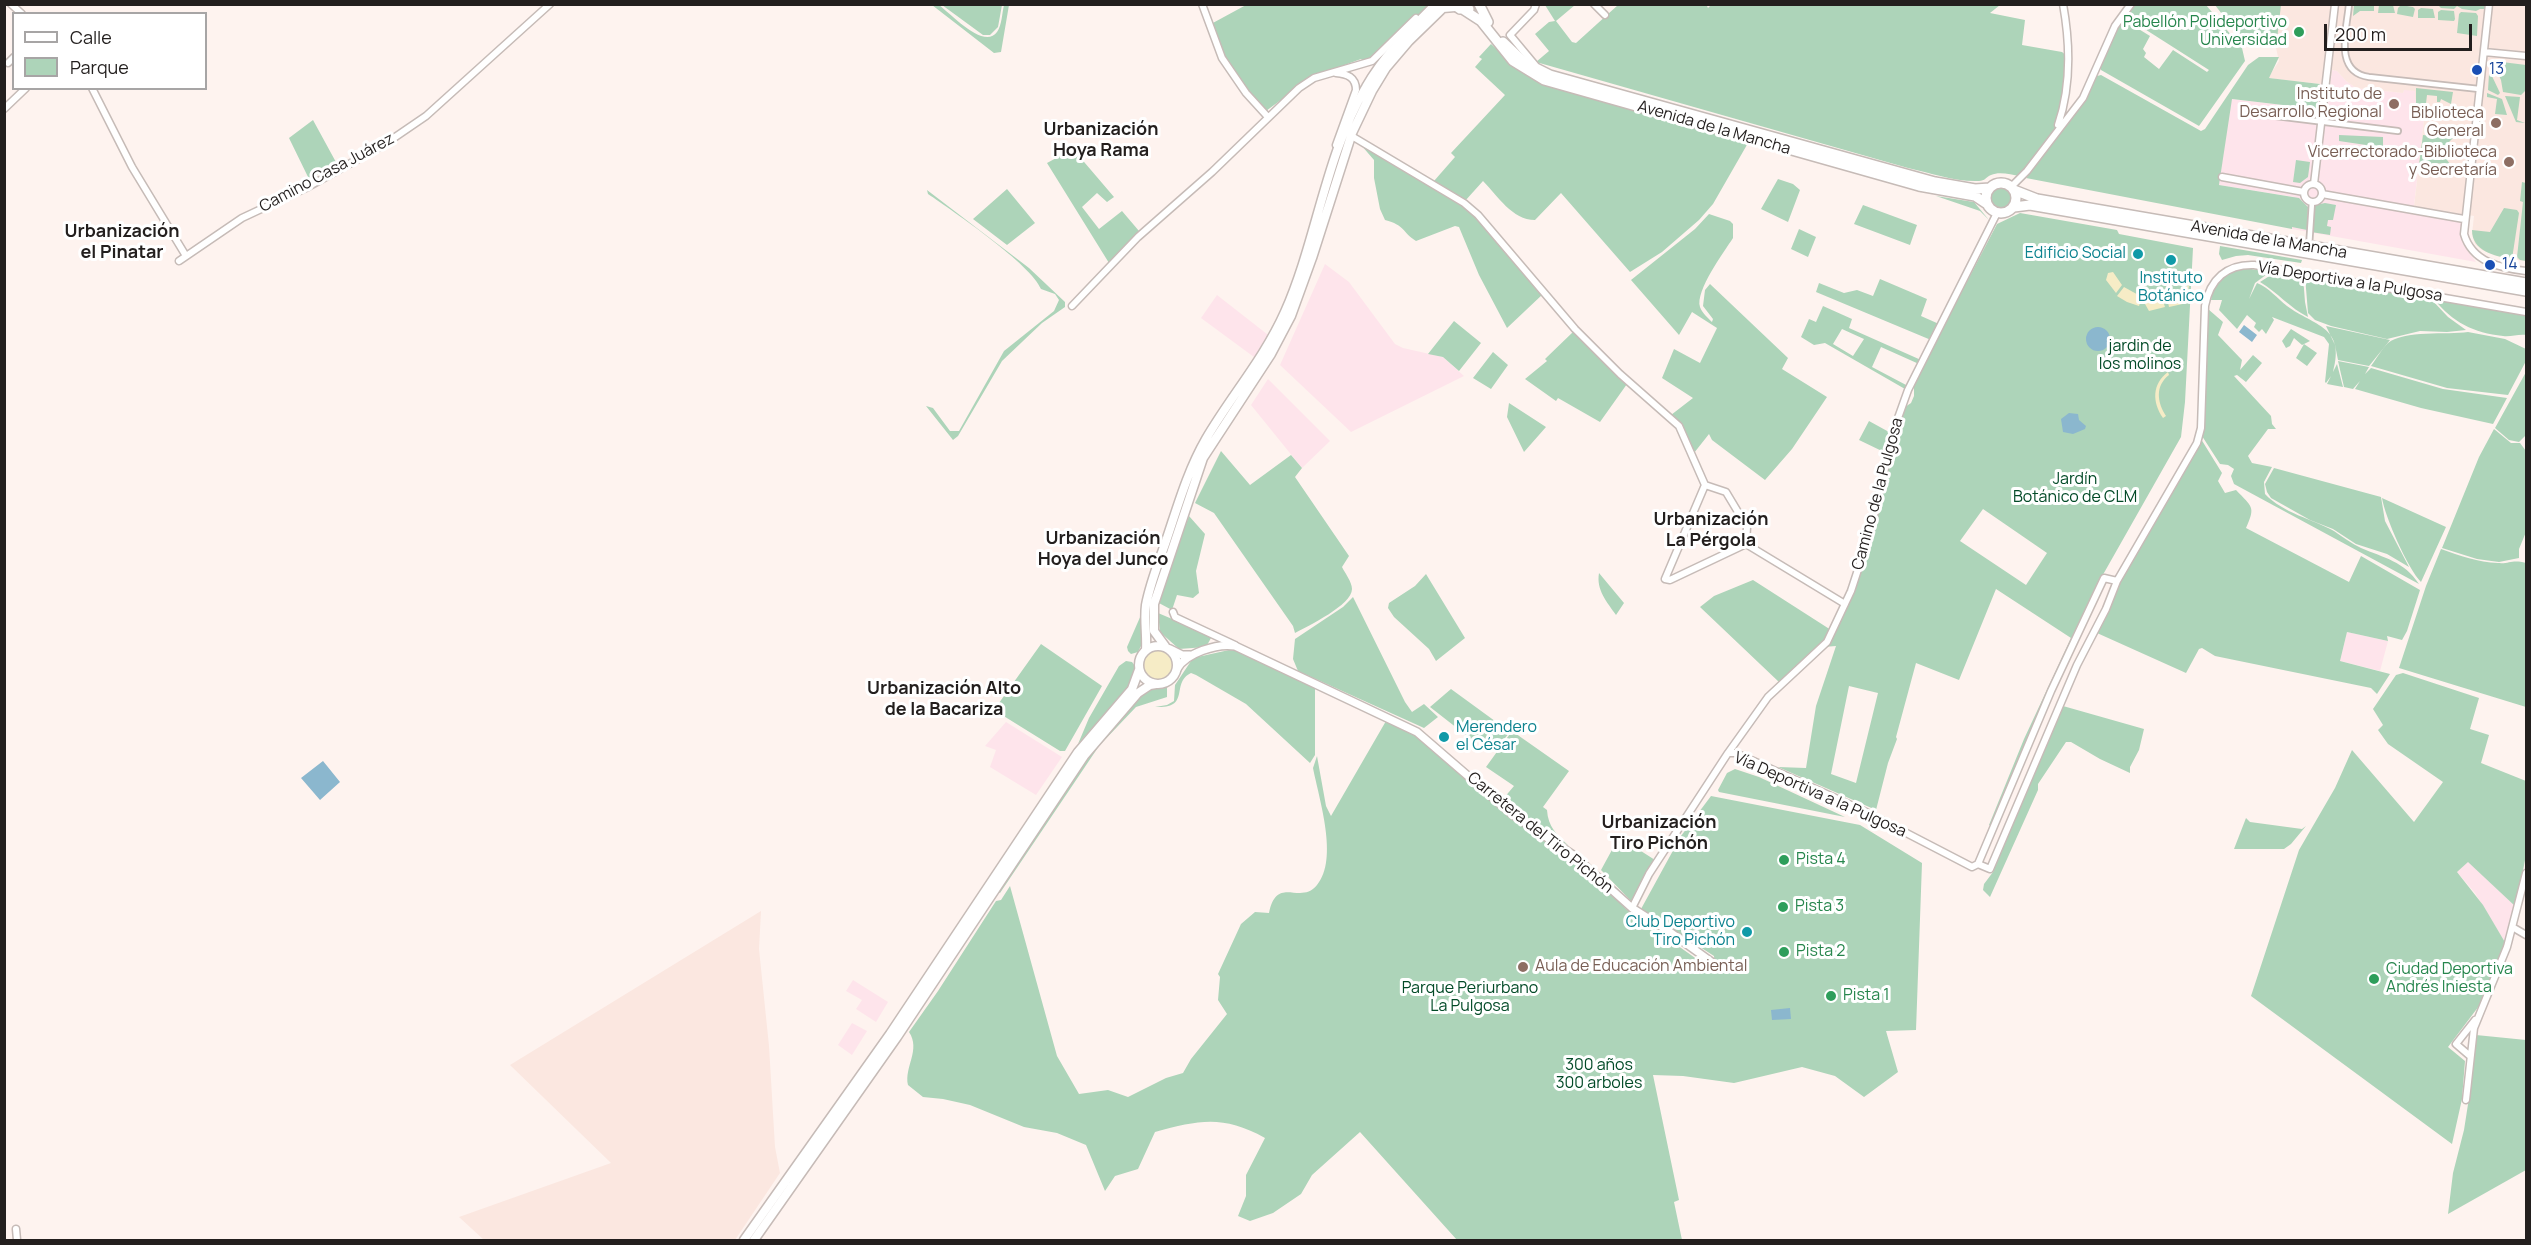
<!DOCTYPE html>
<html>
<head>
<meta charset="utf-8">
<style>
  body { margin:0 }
  #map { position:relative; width:2531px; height:1245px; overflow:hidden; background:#fef3ef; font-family:Manrope,sans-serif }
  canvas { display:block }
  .frame { position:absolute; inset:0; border:6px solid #231f1e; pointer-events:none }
  .legend { position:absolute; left:12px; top:12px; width:195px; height:78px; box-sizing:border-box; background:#fff; border:2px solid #a7a5a5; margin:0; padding:8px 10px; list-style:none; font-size:18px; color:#231f1e }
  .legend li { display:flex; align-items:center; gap:12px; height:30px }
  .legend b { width:30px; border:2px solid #a7a5a5 }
  .scale { position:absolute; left:2324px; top:24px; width:148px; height:27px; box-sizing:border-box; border:3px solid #231f1e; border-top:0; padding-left:8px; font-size:18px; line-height:21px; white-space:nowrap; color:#231f1e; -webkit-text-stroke:4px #fff; paint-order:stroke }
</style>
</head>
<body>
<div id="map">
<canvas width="2531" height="1245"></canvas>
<div class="frame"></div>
<ul class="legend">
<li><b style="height:8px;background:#fff"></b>Calle</li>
<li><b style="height:16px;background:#add4b9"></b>Parque</li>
</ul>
<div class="scale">200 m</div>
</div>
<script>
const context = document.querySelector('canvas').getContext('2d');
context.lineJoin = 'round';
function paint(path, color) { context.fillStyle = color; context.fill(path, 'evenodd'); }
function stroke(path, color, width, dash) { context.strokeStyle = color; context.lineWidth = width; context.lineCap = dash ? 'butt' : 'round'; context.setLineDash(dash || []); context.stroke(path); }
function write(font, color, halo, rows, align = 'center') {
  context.font = font + ' Manrope,sans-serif'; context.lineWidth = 6; context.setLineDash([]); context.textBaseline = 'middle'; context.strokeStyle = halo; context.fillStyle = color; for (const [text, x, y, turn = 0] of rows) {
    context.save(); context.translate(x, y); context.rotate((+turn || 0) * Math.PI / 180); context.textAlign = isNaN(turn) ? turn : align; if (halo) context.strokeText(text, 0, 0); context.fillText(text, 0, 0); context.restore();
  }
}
paint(new Path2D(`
  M2332,70L2337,71L2346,81L2356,88L2403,93L2404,89L2416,91L2426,101L2414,206L2462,214L2463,244L2476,262L2292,229L2294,197L2219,185L2231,99L2317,109L2320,84L2330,85Z
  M1325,264L1349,282L1395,344L1403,348L1443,357L1464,376L1351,432L1280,365Z
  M1217,295L1272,338L1258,360L1201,318Z
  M1268,379L1330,441L1302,468L1251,405Z
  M2347,632L2388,641L2380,671L2340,661Z
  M1006,722L1062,757L1036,795L990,767L996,750L985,746Z
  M2468,861L2516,907L2506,944L2475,893L2457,872Z
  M853,980L888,1002L876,1022L856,1009L862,1000L846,991Z
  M852,1023L867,1031L852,1055L838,1045Z`), '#fee4eb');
paint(new Path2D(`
  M2215,5H2526V261L2503,258L2482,250L2475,244L2472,234L2474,216L2414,207L2426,101L2415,99V91L2404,90L2403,93L2356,88L2346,81L2337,71L2332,70L2330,85L2268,78L2279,61L2276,48L2243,38Z
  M761,911L759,949L769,1046L775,1147L780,1173L735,1240H484L459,1217L611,1163L510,1065Z`), '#fbe7e0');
paint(new Path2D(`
  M1706,4L1708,8L1712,4L2000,5L1990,13L2025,20L2022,45L2062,52L2067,56C2066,76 2066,99 2060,118C2053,139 2033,159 2020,176C2011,175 2000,171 1991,175C1986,177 1985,181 1979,181C1955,182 1931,173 1908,168L1536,62L1549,51L1535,34L1549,22L1555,21L1545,5H1575L1556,21L1572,42L1576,43L1618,5Z
  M932,5H939C951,14 984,50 997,32C1002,25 1002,13 1004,5H1009L1001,52L994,53Z
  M942,5H1002L998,27L990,35H983Z
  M1246,5H1431C1408,23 1389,46 1365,63L1361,59L1312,77L1266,111L1256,103L1221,53L1223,51L1211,24Z
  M2133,5H2206L2242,48L2245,61L2199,126L2101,70L2100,66L2118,27L2124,20L2150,36L2143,49L2146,53L2144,57L2159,69L2173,50L2207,72L2209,70L2129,19L2127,13Z
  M2215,5H2281L2276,48C2242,42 2235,31 2215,5Z
  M2354,5H2374V11H2360L2353,16Z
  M2379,5H2393L2395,13H2378Z
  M2401,5L2413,7L2415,9L2413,17L2397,14L2398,8Z
  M2438,5H2486V9H2480L2476,11L2462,9L2457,6L2454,9L2441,8Z
  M2421,8L2433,9L2435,18H2418V10Z
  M2441,10L2454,11L2455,19L2454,21L2438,20V12Z
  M2461,12L2476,13L2478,16L2477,36L2457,33L2459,14Z
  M1491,44L1523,72L1542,82L1748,141V143L1713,204L1699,220L1662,252L1630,272L1561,193L1535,220C1512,220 1498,196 1483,181L1465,201L1434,181L1455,157L1451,153L1505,95L1475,67L1482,59L1479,57Z
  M2259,57H2279L2269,78L2320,84L2317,109L2232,99L2219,185L2299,198L2308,207L2307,230L2292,227V229L2026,178L2084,100L2097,76L2101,75L2201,131L2205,129L2248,65Z
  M2494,61L2526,65V90L2521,95L2503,92L2501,80L2493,63Z
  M2489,74H2491L2500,93L2498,95L2488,90Z
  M2416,88L2453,92L2451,104L2441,99L2440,102H2437V96L2427,95L2424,120L2413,119V111H2416Z
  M2487,93L2502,99L2507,115L2495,114L2497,99L2487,97Z
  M2505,96L2520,97L2517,120L2525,123L2516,122Z
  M313,120L337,164L309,179L289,138Z
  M2339,135L2383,137V158H2364L2366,145L2339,141Z
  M2423,135L2453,138L2449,142L2452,146L2434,144L2433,155L2451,157L2447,160L2450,164L2432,163L2431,174L2418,172Z
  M1361,145L1420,179L1475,213L1543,294L1507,328L1479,275L1459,227L1455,226L1416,241C1402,232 1405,225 1385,220L1380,209L1374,178V160Z
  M1073,149L1114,197L1107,202L1097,193L1082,207L1099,229L1122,211L1139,231L1109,263L1047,163Z
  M2296,160L2310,162L2308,177L2300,183L2293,182Z
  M1778,179L1793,184L1800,190L1788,222L1761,209Z
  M2522,182L2526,183V261L2520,260L2517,257L2523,202L2520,201Z
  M1989 199a12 12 0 1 1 24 0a12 12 0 1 1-24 0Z
  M1007,189L1035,223L1007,245L973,219Z
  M927,190L1029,268L1065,302V307L1042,323L1002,361L958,436L953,440L926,406L933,408L950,431H959L1004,351L1054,311L1059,300L1055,294L1041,289C1032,265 953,211 928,194Z
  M1936,196L1974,202L1989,220L1980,211Z
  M2325,203L2336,205L2333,220H2328L2327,226L2331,227L2330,235L2311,232L2315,205Z
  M1863,205L1917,225L1910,245L1854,224Z
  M2504,208L2517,210L2519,213L2512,259C2494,256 2472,251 2472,230L2490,232Z
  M2020,213L2117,230L2119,234L2193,248L2185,402L2181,437L2096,587L1992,826L1989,825L2024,739L2071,638L1996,589L1959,680L1916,663L1896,737L1897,739L1888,763L1876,810L1778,767L1806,768L1816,706L1836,646L1823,647L1853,593L1894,433L1905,407L1911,403L1914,396V383L1997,224ZM1983,509L2047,553L2026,585L1960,541ZM1849,686L1878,693L1856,783L1831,774Z
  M1709,214L1730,221L1733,224V238C1724,252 1695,291 1700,307C1702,313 1708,318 1712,322L1713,319L1703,306L1705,290L1710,284L1788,358L1782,369L1827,397L1792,449L1765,480L1712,440L1709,434L1694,453L1671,415L1693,398L1662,378L1674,349L1700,363L1717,328L1692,312L1679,335L1631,280L1695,229Z
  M1799,229L1816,237L1808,257L1791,249Z
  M2220,246L2302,260L2301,263L2248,255L2236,256L2222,260L2219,254Z
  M2245,268L2270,272L2255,283L2249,299L2257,283C2269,288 2277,298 2287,306C2314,326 2346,326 2333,372L2337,364L2343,387L2327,384L2331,376L2326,383L2325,382L2329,344L2324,337L2272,317L2274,320L2266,334L2262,329L2259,332L2254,327L2256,323L2247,315L2237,329L2219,310L2222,300H2211C2214,280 2227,271 2245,268Z
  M2271,270L2303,276L2305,302L2308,317C2290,308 2277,292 2260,282L2271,275Z
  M2305,276L2431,299L2448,317L2466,330L2447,332L2420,331L2387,339L2331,326L2315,320L2308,313Z
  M1880,279L1927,299L1921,316L1939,324L1931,340L1816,292L1819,283L1844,293L1857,290L1873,296Z
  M2434,299L2526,312V335C2518,334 2511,337 2503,336C2474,333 2452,322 2434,299Z
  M1823,306L1852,319L1849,328L1921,360L1919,364L1881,347L1872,367L1908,386L1905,389L1825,343L1814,345L1801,337L1809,319L1816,322ZM1842,329L1864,339L1853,356L1833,344Z
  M2208,309L2223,322L2218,335L2242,360L2240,370L2253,355L2262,363L2246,382L2237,375L2234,376L2271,416L2272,424L2276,429H2268L2248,456L2252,463L2272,467L2264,482L2265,494C2283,513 2312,519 2334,531C2343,537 2352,544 2361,548C2384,558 2404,561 2419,584L2234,484L2231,476L2234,469L2228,465L2220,464L2202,436Z
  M1454,321L1481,343L1459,371L1443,357L1428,354Z
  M2326,326L2390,340L2369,366L2338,360L2335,345Z
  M2291,329L2310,341L2302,345L2294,338L2290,346L2286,348L2282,341Z
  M1574,331L1627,384L1600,422L1558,398L1556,401L1525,379L1547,361L1545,359Z
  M2468,332L2505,339L2526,349V361L2508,395L2447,388L2371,366C2377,358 2381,350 2388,343C2404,330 2447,335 2468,332Z
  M2304,344L2317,353L2307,366L2296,358Z
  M1493,352L1508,365L1491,389L1473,378Z
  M2338,361L2369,367L2365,374L2371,368L2443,389L2507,398L2493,424L2421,408L2355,389L2360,381L2353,389L2344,387Z
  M2526,372V435L2519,442L2509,440L2495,428Z
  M1509,403L1546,427L1524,452L1507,417Z
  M1869,421L1889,432L1886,453L1859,440Z
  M2494,429L2511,443H2520L2526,451V532L2519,549V558L2499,562L2477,559L2442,548L2479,457Z
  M2201,439L2222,473L2218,481L2225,493L2236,490C2252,507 2256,506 2246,528L2349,582L2361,556L2420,590L2407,631L2402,640L2387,636L2388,641L2347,632L2340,661L2390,674L2377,694L2371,688L2215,656L2202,648L2199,649L2186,673L2097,633L2119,580Z
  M1221,451L1250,485L1291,455L1302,468L1295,477L1349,556L1342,567C1345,573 1352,582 1352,589C1352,605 1308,626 1295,633L1293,626L1214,513L1195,503Z
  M2274,468L2381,497L2385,521L2409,567L2387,554L2356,544L2333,529L2310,520L2271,498L2267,492L2265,484Z
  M2382,498L2446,527L2421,582C2408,569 2385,517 2382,498Z
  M1189,516L1205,534L1196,571L1199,593L1193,598L1177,595L1172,610L1157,602Z
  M2441,549C2460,556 2478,562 2498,563C2510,564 2512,559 2526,563V707L2399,668L2426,586Z
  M1599,573L1624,603L1616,615C1607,602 1596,590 1599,573Z
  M1426,574L1465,638L1436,661L1429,649L1394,617L1388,608L1389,603L1415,586Z
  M1753,580L1831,630L1826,641L1780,683L1700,607L1714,596Z
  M1353,597L1405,702L1412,712L1424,704L1438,717L1424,728L1298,671L1293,659L1295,639L1343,607Z
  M1158,613L1210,635L1211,638L1206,647L1179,649L1160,632Z
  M1141,615L1142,644L1138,652L1131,654L1128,651L1127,647Z
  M1041,644L1102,686L1065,751H1060L994,710Z
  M1229,650L1240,651L1315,685V755L1310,763L1246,704L1196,675L1191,673C1170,683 1192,709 1155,707L1167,705L1174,701L1175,685L1193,658Z
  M1126,661L1132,662L1135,666L1130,686L1078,744L1089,718L1119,666Z
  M2403,673L2479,698L2470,729L2489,735L2481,763L2526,781V855L2516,907L2468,862L2457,872L2483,905L2506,944L2479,1006L2448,1047L2465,1061L2462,1099L2452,1144L2251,996L2299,850L2335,788L2352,750L2414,822L2443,782L2388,744L2378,730L2383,725L2373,709L2396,675Z
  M1167,686V697L1136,707L1099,746L1000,893L998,892L1093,749L1143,692L1151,688Z
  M1451,689L1510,732L1496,749L1478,736L1471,739L1430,707Z
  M2063,706L2144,729L2139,750L2130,767V773L2100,759L2071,742H2066L2038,784V790L1990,897L1983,890L1984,884L1993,872Z
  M1386,721L1415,736L1440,755L1531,832L1582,866L1626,909L1715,972L1714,956L1641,909L1681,836L1711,796L1860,825L1922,863L1916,1030L1886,1031L1898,1072L1864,1097L1835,1076L1802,1067L1734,1083L1683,1076L1653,1075L1679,1200L1674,1202L1682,1240H1457L1360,1132L1312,1175L1301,1194L1273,1213L1250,1221L1238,1216L1246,1196V1175L1265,1138C1223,1115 1200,1120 1155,1132L1138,1169L1115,1176L1105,1191L1086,1145L1057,1133L1024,1127L970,1105L943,1099L923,1097L908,1085C904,1067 921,1050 909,1032L938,991L996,901L1001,900L1010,886L1057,1056L1079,1094L1108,1090L1128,1097L1166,1078L1183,1073L1191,1059L1227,1014L1218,1000L1220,977L1218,974L1241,924L1255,912L1269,913C1277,874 1300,906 1317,885C1339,859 1319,799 1313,768L1317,756L1326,806L1331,816Z
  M1512,731L1569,771L1543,807L1547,810C1548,827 1557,835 1569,846L1535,824L1503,799L1514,786L1486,767Z
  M1735,769L1759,777L1845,817L1719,792L1718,790L1727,773Z
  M2246,818L2250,822L2302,829L2306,826L2291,844L2284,849H2234Z
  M1619,837L1655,860L1632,902L1601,870Z
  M2476,1035L2526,1040V1170L2448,1214L2453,1173L2464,1130L2471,1085Z`), '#add4b9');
paint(new Path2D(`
  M2113,272L2122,285L2116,293L2106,280L2108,273Z
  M2189,285L2187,303L2169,307L2167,298Z
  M2124,287L2142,297L2139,306L2127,302L2117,296Z
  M2146,298H2162L2165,307L2149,311L2145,304Z
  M2168,372L2169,375C2155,386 2157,402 2166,416L2163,418C2152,402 2152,384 2168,372Z
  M1142 665a16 16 0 1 1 32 0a16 16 0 1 1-32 0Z`), '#f6ecc6');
paint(new Path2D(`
  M2244,325L2257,335L2252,342L2239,332Z
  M2086 339a12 12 0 1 1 24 0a12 12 0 1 1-24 0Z
  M2069,413L2078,414L2079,420L2086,426L2085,429L2073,434L2063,432L2061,419Z
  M323,761L340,782L320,800L301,778Z
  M1790,1008L1791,1019L1772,1020L1771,1010Z`), '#8bb7ce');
const pedestrian = new Path2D(`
  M2349,4C2347,29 2333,72 2369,77L2479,89
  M2251,113L2398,131
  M2309,247L2312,202`);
const minor = new Path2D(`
  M11,4L22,14
  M1202,4L1222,58L1246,93L1267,116
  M1594,4L1605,15
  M2489,4L2464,234C2472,262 2500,268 2526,271
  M2484,52L2526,56
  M8,63L14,57
  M1535,65L1510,35L1534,10L1536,4
  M92,88L132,167L186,256
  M4,109L26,88
  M2058,125C2071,87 2070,43 2063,4
  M1355,138L1464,203L1478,215L1575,329L1620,374L1679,426L1705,485L1726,492L1747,527L1746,544L1845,604
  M1336,145L1356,90C1356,77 1347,74 1336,73
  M2222,177L2304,192
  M2304 193a9 9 0 1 1 18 0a9 9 0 1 1-18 0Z
  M2314,184L2335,4
  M2011,187L2027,171L2083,98L2115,26L2131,4
  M2322,194L2464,219
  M179,261L242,218L306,188L385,144L426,116L550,4
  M1072,306L1138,237L1212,172L1299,88L1314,78L1372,61L1416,18
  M1705,485L1665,579L1670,580L1746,544
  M1173,612L1175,617L1235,645
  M1728,753L1768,697L1827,642L1851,591L1870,533L1893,432L1908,390L1997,213
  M1978,864L2051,691L2104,578L2117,581
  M1632,908L1649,874L1728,753H1736L1862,810L1972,867L1978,864L1990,869L2077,665L2106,609L2117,581L2197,443L2201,428L2205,306C2210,279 2227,264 2254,265L2526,312
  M2514,928L2526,935
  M2470,1056L2456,1044L2475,1020
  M2466,1100L2474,1028L2507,947L2526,873
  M16,1229L17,1240`);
const tertiary = new Path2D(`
  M1170,649L1182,655H1190
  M1177,669C1186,653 1217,643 1235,646L1417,732L1512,814L1573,855L1632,908L1670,932L1713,963`);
const secondary = new Path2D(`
  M1139 665a19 19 0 1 1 38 0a19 19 0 1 1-38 0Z
  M1165,646L1154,631V604L1203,458L1271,354L1291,316L1312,258L1352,133L1372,91L1386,68L1409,41L1443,8L1455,7
  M1146,650C1147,635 1144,620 1146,605C1150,584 1158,564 1165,544C1177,509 1187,472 1206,439C1231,396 1264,359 1285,312C1317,240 1325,156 1366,87C1384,55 1410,30 1436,4
  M744,1240L890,1034L1078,752L1132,689L1139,670
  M754,1240L897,1037L1084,756L1138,693L1150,685L1156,684`);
const primary = new Path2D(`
  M1453,4L1460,9H1469
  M1479,4L1488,22
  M1464,10L1481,21L1513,61L1544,80L1919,186L1975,196L1987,204
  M1503,42L1524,62L1550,75L1935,182L1975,189L1990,188
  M1986 198a15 15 0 1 1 30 0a15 15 0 1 1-30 0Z
  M2014,190L2037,199L2526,283
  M2014,207L2030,205L2526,291`);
stroke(pedestrian, '#c6bbb7', 8);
stroke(minor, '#c6bbb7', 9);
stroke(tertiary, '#c6bbb7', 10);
stroke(secondary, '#c6bbb7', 11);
stroke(primary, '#c6bbb7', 12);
stroke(pedestrian, '#fff', 4.5);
stroke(minor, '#fff', 6);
stroke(tertiary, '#fff', 7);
stroke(secondary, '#fff', 8);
stroke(primary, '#fff', 9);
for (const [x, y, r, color] of [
  [2299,32,6,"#2e9e5b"],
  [2477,70,6,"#1a4fb4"],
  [2394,104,6,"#8d6e63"],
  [2496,123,6,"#8d6e63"],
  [2509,162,6,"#8d6e63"],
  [2138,254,6,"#0f9aa8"],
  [2171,260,6,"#0f9aa8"],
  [2490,265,6,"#1a4fb4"],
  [1444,737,6,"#0f9aa8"],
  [1784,860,6,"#2e9e5b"],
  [1783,907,6,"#2e9e5b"],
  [1747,932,6,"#0f9aa8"],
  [1784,952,6,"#2e9e5b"],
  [1523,967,6,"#8d6e63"],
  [2374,979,6,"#2e9e5b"],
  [1831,996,6,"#2e9e5b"]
]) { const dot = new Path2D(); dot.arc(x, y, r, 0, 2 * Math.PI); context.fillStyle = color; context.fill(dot); stroke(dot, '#fff', 2); }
write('16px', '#27864d', '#fff', [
  ["Pabellón Polideportivo",2287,23,"right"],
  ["Universidad",2287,41,"right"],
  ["Pista 4",1796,860],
  ["Pista 3",1795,907],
  ["Pista 2",1796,952],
  ["Ciudad Deportiva",2386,970],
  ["Andrés Iniesta",2386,988],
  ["Pista 1",1843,996]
], 'left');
write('16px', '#164399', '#fff', [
  ["13",2489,70],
  ["14",2502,265]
], 'left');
write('16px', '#785e54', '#fff', [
  ["Instituto de",2382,95],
  ["Desarrollo Regional",2382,113],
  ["Biblioteca",2484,114],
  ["General",2484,132],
  ["Vicerrectorado-Biblioteca",2497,153],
  ["y Secretaría",2497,171],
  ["Aula de Educación Ambiental",1535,967,"left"]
], 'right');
write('16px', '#231f1e', '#fff', [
  ["Avenida de la Mancha",1714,128,16],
  ["Camino Casa Juárez",327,173,-28],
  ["Avenida de la Mancha",2269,240,10],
  ["Vía Deportiva a la Pulgosa",2350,282,9],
  ["Camino de la Pulgosa",1878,494,-75],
  ["Vía Deportiva a la Pulgosa",1820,795,24],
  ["Carretera del Tiro Pichón",1540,833,39]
]);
write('16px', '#0d838f', '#fff', [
  ["Edificio Social",2126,254],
  ["Instituto",2171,279,"center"],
  ["Botánico",2171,297,"center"],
  ["Merendero",1456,728,"left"],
  ["el César",1456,746,"left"],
  ["Club Deportivo",1735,923],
  ["Tiro Pichón",1735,941]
], 'right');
write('16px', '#024a27', '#fff', [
  ["jardin de",2140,347],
  ["los molinos",2140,365],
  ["Jardín",2075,480],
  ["Botánico de CLM",2075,498],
  ["Parque Periurbano",1470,989],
  ["La Pulgosa",1470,1007],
  ["300 años",1599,1066],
  ["300 arboles",1599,1084]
]);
write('bold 18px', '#231f1e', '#fff', [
  ["Urbanización",1101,130],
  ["Hoya Rama",1101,151],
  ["Urbanización",122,232],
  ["el Pinatar",122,253],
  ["Urbanización",1711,520],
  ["La Pérgola",1711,541],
  ["Urbanización",1103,539],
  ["Hoya del Junco",1103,560],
  ["Urbanización Alto",944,689],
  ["de la Bacariza",944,710],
  ["Urbanización",1659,823],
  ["Tiro Pichón",1659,844]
]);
</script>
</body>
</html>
